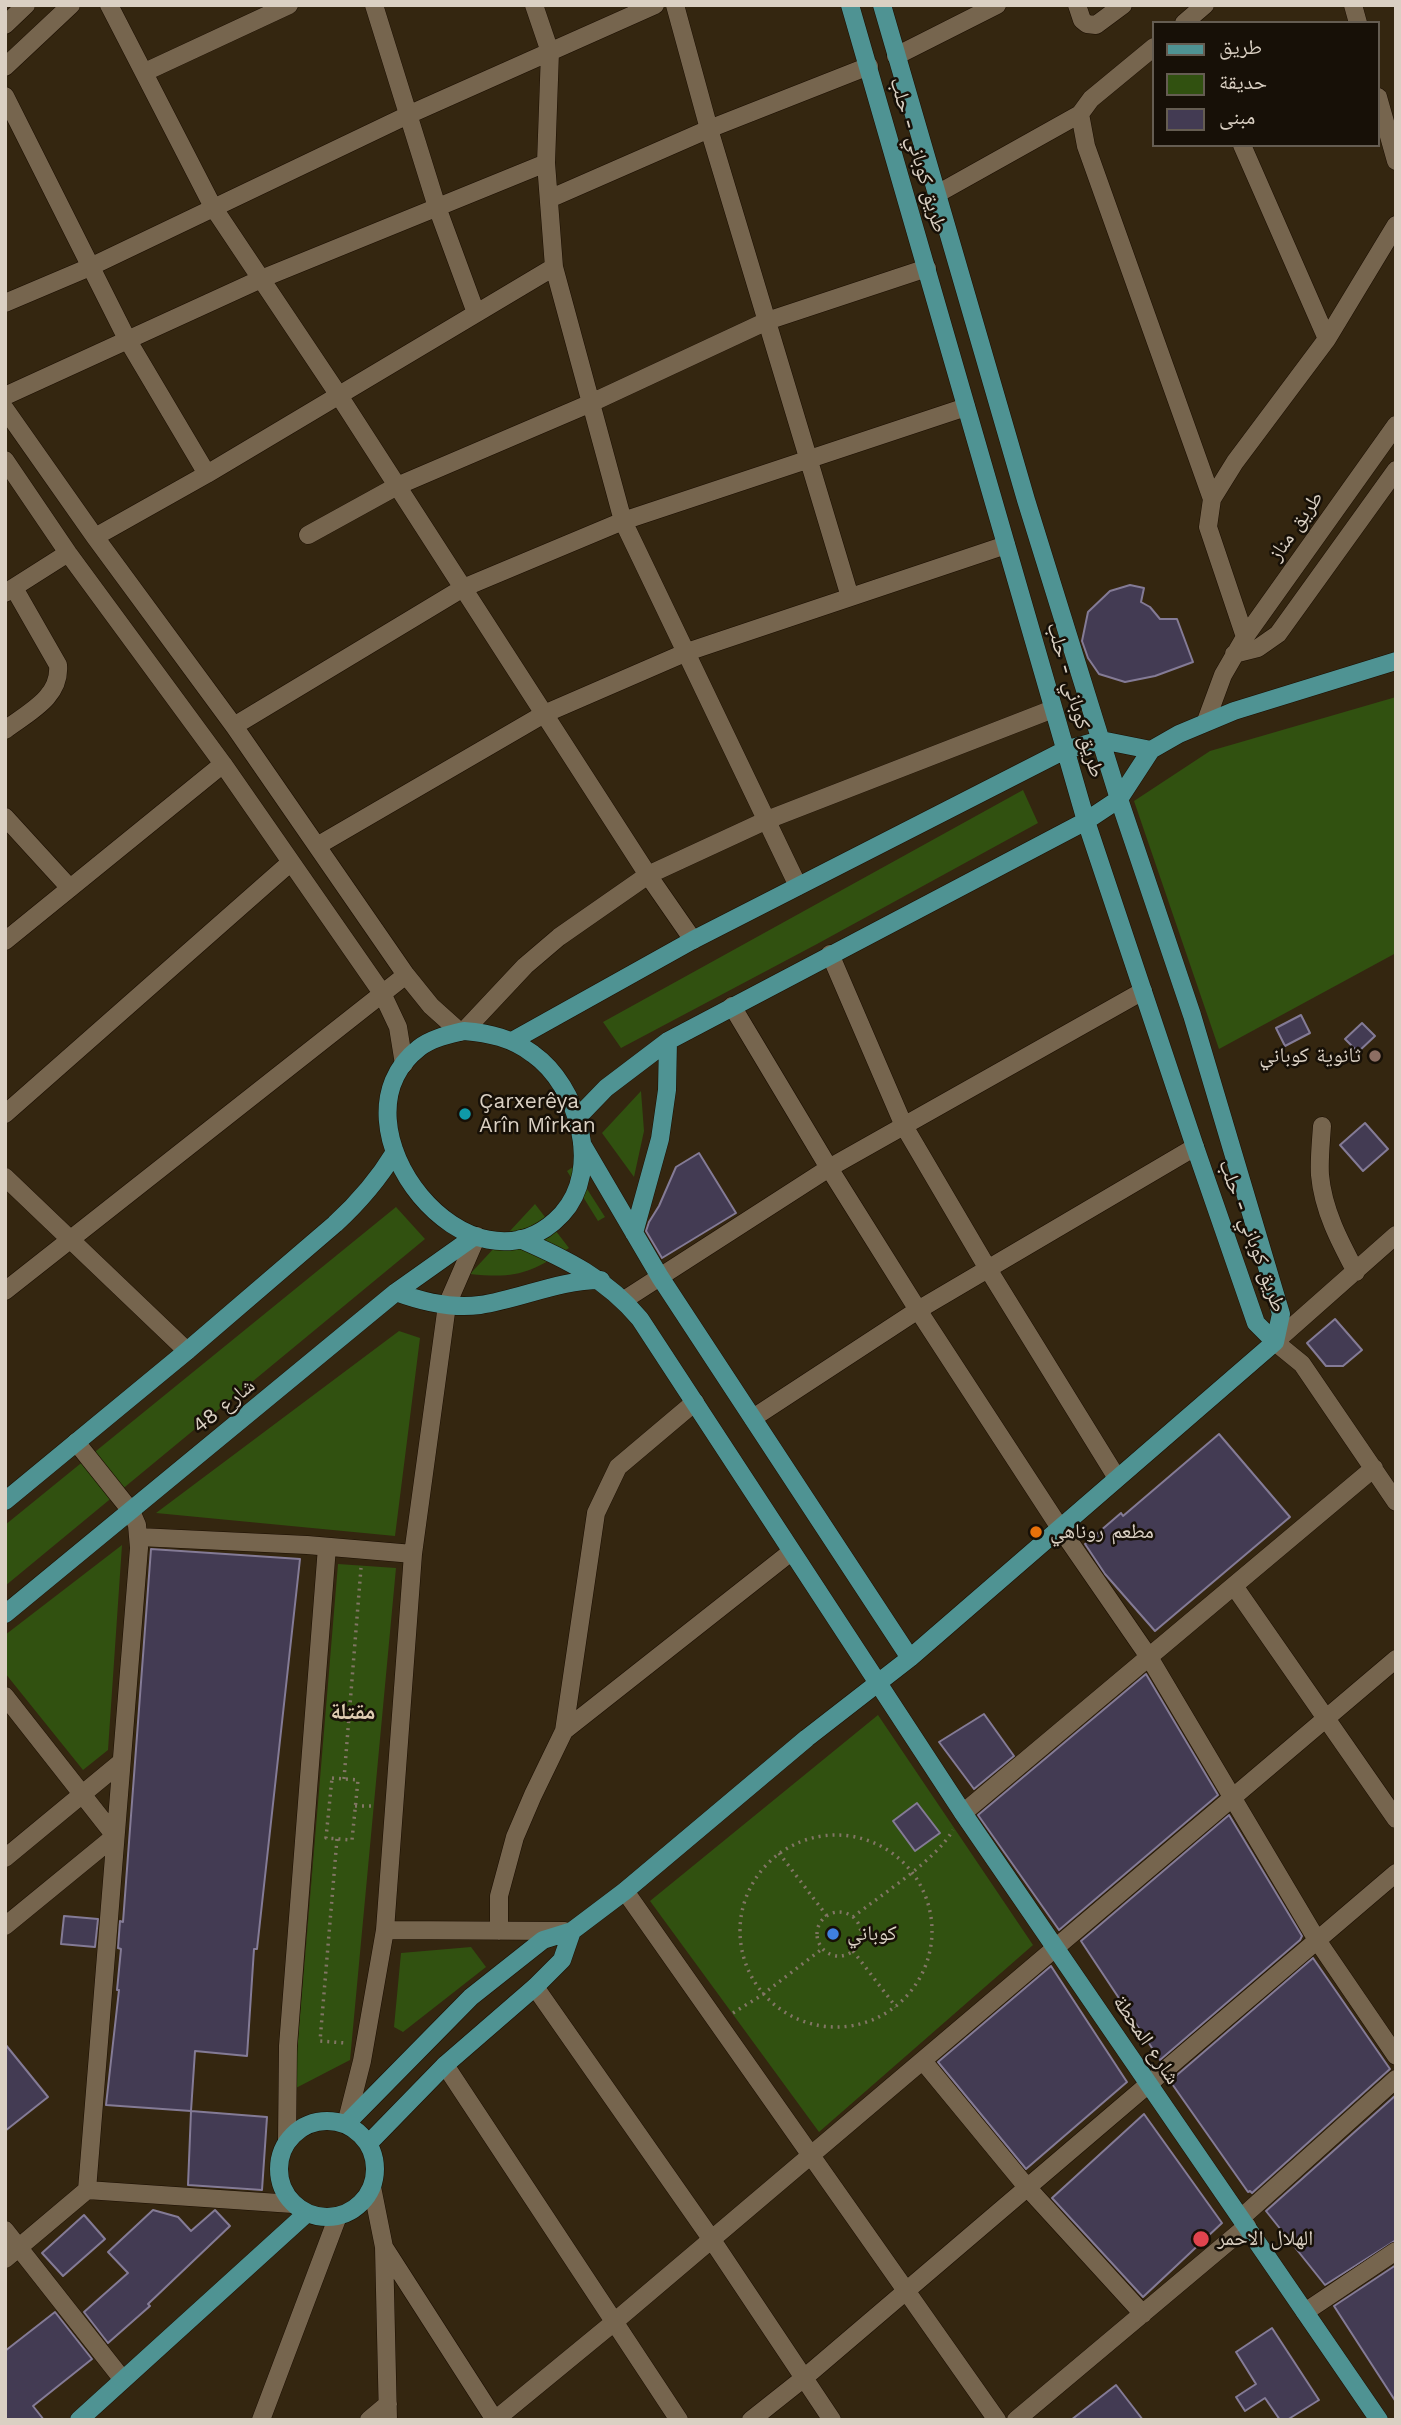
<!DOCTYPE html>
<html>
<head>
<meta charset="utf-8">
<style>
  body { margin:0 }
  #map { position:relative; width:1401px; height:2425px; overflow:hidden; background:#342610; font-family:"Work Sans","Noto Naskh Arabic",sans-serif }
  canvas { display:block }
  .frame { position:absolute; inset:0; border:7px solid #dad0c3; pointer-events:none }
  .legend { position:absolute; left:1152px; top:21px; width:228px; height:126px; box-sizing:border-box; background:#171007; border:2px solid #655d52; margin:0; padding:9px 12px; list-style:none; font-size:21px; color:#dad0c3 }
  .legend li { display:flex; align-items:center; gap:14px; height:35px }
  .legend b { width:35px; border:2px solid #655d52 }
</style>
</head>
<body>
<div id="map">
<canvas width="1401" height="2425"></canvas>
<div class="frame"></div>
<ul class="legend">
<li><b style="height:9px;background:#4f9393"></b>طريق</li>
<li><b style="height:19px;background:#315110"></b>حديقة</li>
<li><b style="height:19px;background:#433b53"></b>مبنى</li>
</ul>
</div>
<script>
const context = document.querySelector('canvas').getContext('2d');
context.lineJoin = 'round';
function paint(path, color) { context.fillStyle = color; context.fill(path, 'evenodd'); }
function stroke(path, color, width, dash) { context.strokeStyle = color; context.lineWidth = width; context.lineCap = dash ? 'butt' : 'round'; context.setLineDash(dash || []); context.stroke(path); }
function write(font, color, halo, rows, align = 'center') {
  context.font = font + ' "Work Sans","Noto Naskh Arabic",sans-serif'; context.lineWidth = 5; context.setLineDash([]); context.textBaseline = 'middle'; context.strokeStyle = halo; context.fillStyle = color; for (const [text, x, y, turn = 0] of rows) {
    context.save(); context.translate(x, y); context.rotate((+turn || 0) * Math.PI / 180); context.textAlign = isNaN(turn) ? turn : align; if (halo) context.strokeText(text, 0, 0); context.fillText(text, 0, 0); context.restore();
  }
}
paint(new Path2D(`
  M1396,697V953L1219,1049L1134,801L1210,751Z
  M1023,790L1038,823L817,944L621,1048L603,1022Z
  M641,1091L644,1131L634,1177L602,1133Z
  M573,1167L605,1217L598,1221L567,1171Z
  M535,1204L569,1248C530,1273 517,1279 470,1274Z
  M396,1207L425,1239L5,1586V1525Z
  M399,1331L420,1338L395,1536L156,1513Z
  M122,1545L108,1750L83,1770L5,1673V1635Z
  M338,1564L396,1568L350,2060L294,2089Z
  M878,1715L1033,1945L819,2132L650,1901Z
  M471,1947L486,1967L403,2032L394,2027L401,1953Z`), '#315110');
const building = new Path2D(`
  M1130,585L1144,588L1141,602L1150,607L1160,619H1177L1193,662L1155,676L1125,682L1099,674L1088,658L1082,641L1088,612L1110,591Z
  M1301,1015L1310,1033L1285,1046L1276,1028Z
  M1362,1023L1375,1036L1358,1052L1345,1039Z
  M1365,1123L1388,1149L1363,1171L1340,1145Z
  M699,1153L736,1213L662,1258L646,1231L649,1222L659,1206L676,1167Z
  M1335,1319L1362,1350L1343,1366H1326L1307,1343Z
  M1219,1434L1290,1517L1155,1631L1105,1574L1085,1544L1121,1513L1123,1516Z
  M151,1549L300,1559L257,1949H254L247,2056L195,2051L191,2111L106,2105L119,1990H117L121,1949L118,1948L120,1921L123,1922Z
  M1146,1674L1218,1795L1059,1930L978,1815Z
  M984,1714L1014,1756L974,1789L939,1742Z
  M917,1803L940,1833L915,1851L893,1821Z
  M1229,1815L1302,1936L1300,1940L1160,2060L1081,1941Z
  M64,1916L98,1919L95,1947L61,1944Z
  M1313,1958L1390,2069L1252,2193L1250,2191L1248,2192L1170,2081Z
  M1051,1966L1127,2082L1026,2169L938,2062Z
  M5,2044L48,2097L5,2131Z
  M1396,2095V2240L1325,2285L1266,2211Z
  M191,2111L267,2117L262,2190L188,2185Z
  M1144,2114L1222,2223L1143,2297L1052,2198Z
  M153,2210L178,2217L191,2231L215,2210L230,2226L148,2304L150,2306L108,2343L84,2312L128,2273L108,2252Z
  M84,2215L105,2239L63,2276L42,2253Z
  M1396,2265V2402L1334,2306Z
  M55,2312L92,2359L33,2406L44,2420H5V2351Z
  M1272,2328L1319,2400L1287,2420H1280L1265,2398L1245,2411L1236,2397L1256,2384L1236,2352Z
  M1116,2385L1143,2420H1071Z`);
paint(building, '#433b53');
stroke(building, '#847b96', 2);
const minor = new Path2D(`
  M109,5L213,207L338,394L648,875L693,940
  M374,5L437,207L476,313
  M534,5L550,52L546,163L554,267L623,521L798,886
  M675,5L709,129L850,597
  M1077,5L1082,20L1087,24L1096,25L1123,5
  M1353,5L1358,23
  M1184,23L1205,5
  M5,25L26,5
  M1154,47L1091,99L1080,114L1086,146L1212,499
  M896,56L997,5
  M5,67L71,5
  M145,72L289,5
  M5,96L127,339L207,474
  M1378,97L1396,161
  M1242,145L1327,339
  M937,194L1080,114
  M549,199L709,129L869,66
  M5,303L90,267L408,115L655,5
  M5,396L261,279L546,163
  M5,409L95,537L234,726L406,975L431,1006L460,1032
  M5,460L68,553L223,764L382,993L398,1027L404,1064
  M308,535L397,486L591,403L767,321L927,268
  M95,537L207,474L554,267
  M5,593L68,553
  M1245,637L1208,527L1212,499L1235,462L1327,339L1396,225
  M1234,654L1258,648L1278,634L1396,470
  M1206,721L1223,675L1245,637L1396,425
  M234,726L463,588L623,521L966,407
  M5,730C29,712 61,697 58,665L14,588
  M5,817L69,887
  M317,846L544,714L687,652L1006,545
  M5,941L223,764
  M830,954L904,1126L988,1269L1117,1478
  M732,1006L829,1168L918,1310L1060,1528L1149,1657L1317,1940L1396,2056
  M464,1031L525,966L559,937L648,875L767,820L1053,709
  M5,1114L291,862
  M1322,1126C1321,1142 1319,1159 1320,1175C1323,1210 1340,1242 1356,1272
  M5,1177L187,1351
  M1396,1235L1275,1342L1302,1364L1396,1502
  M5,1291L406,975
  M624,1300L829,1168L1143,991
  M695,1402L618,1467L596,1513L564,1731L791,1552
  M753,1418L918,1310L1195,1147
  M76,1442L131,1511L137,1525L139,1548L87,2190
  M139,1537L307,1545L413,1554
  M1234,1586L1396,1819
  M5,1696L115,1836L5,1926
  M963,1813L1374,1468
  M5,1858L120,1763
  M625,1891L997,2420
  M385,1930L565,1931
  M499,1931V1896L515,1837L533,1795L564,1731
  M535,1987L712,2240L832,2420
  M923,2061L1026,2186L1143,2314
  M445,2065L679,2420
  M346,2124L362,2061L385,1930L413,1554L447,1305L477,1236
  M287,2142L288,2046L327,1547
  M372,2187L384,2247L388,2420
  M1241,2218L1396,2079
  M5,2230L123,2380
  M384,2247L495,2420
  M5,2259L87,2190L293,2204
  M1305,2312L1396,2251
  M261,2420L338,2216
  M369,2420L388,2404
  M495,2420L613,2323L1396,1659
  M751,2420L804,2378L1396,1873
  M1016,2420L1247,2226`);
const major = new Path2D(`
  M850,5L1086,821L1195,1147L1256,1323L1275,1342
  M882,5L1026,500L1119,799L1192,1015L1281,1314L1275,1342
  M464,1031C489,1033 512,1038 533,1054C578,1086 603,1169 562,1214C472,1311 322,1124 419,1048C432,1038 448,1035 464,1031Z
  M512,1041L693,940L1065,750L1101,740L1151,750
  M577,1118L606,1088L668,1041L1086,821L1119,799L1151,750L1179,734L1234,711L1396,661
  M582,1144L660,1277L910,1658
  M634,1233L660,1139L667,1090L668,1041
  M520,1239C566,1259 607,1279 640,1319L963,1813L1379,2420
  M396,1292C423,1302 451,1309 480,1305C521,1299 558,1280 601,1280
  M5,1501L187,1351L335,1224C359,1202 378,1180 395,1152
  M5,1614L396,1292L475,1236
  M279 2169a48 48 0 1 1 96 0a48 48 0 1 1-96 0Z
  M346,2124L471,1997L543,1940L572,1931L625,1891L807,1738L910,1658L1275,1342
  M369,2143L445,2065L535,1987L562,1960L572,1931
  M79,2420L307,2213`);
stroke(minor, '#1b0e00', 19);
stroke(major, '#1b0e00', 19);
stroke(new Path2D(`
  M332,1778L358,1780L352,1840L326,1838Z
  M344,1779L361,1568
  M355,1806H374
  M740 1931a96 96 0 1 1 192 0a96 96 0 1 1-192 0Z
  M337,1839L320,2041L345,2043
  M779,1853L827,1916
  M817 1934a22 22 0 1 1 44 0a22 22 0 1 1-44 0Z
  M853,1917C882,1894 935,1861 953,1830
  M853,1951L896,2007
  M733,2013L762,1995L822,1949`), '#827665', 3.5, [2, 5]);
stroke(minor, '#76654e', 18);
stroke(major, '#4f9393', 18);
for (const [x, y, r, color] of [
  [1375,1056,7,"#8d6e63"],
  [465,1114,7,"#0f9aa8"],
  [1036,1532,7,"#e8710a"],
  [833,1934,7,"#3f7fe0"],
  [1201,2239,9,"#e0444e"]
]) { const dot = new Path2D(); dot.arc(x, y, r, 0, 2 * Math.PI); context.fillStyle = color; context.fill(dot); stroke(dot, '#171007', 2.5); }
write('21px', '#dad0c3', '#171007', [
  ["طريق كوباني - حلب",918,155,74],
  ["طريق مناز",1296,526,-55],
  ["طريق كوباني - حلب",1075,700,74],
  ["طريق كوباني - حلب",1252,1236,70],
  ["48 شارع",224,1406,-39],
  ["شارع المحطة",1146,2040,56]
]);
write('21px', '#dad0c3', '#171007', [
  ["ثانوية كوباني",1361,1056,"right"],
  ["Çarxerêya",479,1102],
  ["Arîn Mîrkan",479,1126],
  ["مطعم روناهي",1050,1532],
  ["كوباني",847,1934],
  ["الهلال الاحمر",1217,2239]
], 'left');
write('bold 23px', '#e0cdb3', '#171007', [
  ["مقتلة",353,1712]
]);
</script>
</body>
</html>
